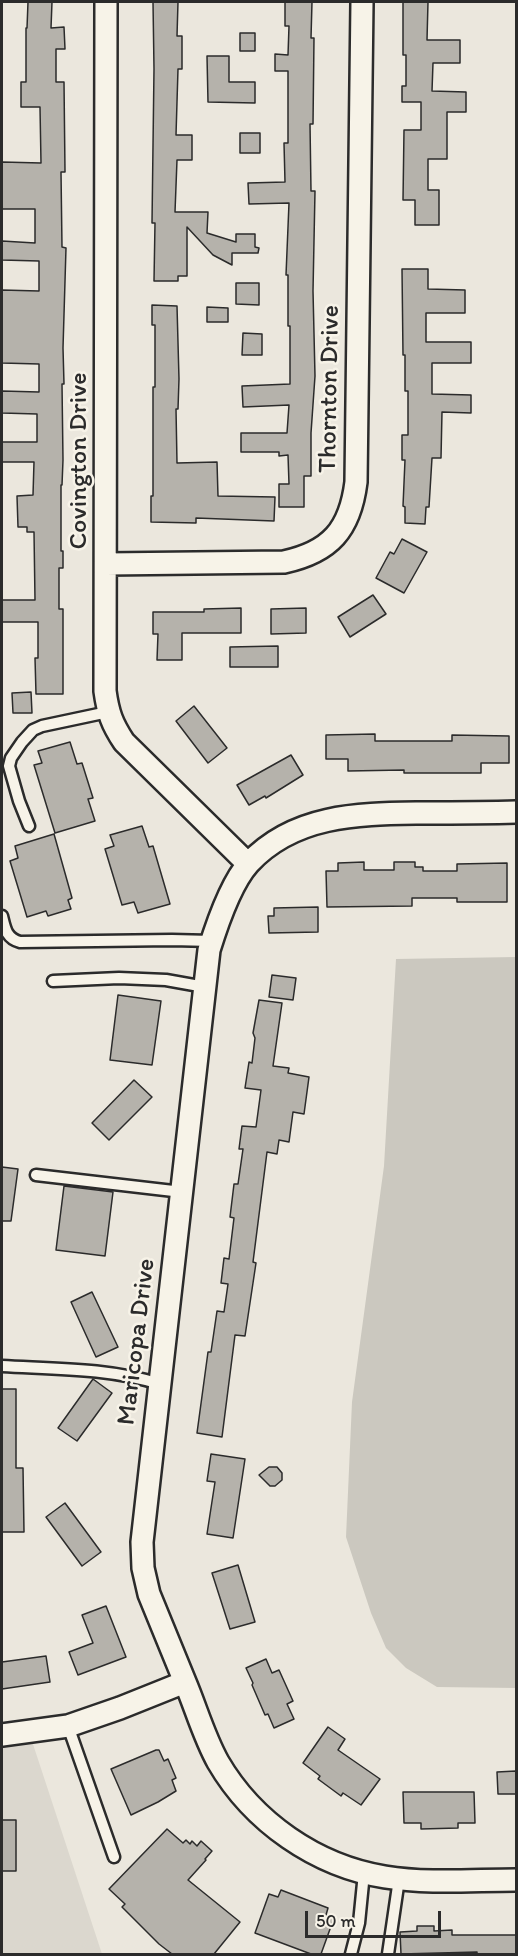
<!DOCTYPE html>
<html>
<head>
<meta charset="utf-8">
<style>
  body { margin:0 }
  #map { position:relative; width:518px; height:1956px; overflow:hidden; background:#ebe7dd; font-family:Itim,sans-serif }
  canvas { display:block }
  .frame { position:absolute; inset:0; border:3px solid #2b2b2b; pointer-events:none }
  .scale { position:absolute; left:305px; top:1911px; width:136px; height:27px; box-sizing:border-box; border:3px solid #2b2b2b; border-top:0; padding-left:8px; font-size:18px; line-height:21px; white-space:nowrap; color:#2b2b2b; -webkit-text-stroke:4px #f7f3e8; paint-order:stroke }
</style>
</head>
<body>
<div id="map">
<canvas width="518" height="1956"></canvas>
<div class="frame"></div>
<div class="scale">50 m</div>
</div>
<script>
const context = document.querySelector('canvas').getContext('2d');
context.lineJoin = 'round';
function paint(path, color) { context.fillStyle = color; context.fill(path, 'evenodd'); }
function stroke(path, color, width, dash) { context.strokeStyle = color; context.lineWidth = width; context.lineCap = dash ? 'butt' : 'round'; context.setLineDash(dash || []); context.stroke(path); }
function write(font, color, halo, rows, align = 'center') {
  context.font = font + ' Itim,sans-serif'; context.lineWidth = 5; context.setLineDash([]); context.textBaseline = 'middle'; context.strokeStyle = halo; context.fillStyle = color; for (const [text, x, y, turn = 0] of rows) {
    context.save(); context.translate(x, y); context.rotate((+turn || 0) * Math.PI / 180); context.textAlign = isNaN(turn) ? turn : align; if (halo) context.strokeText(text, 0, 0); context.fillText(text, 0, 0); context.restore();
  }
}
paint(new Path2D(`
  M29,1732L102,1954H2V1735Z`), '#dbd7ce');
paint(new Path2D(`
  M516,957V1688L437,1687L406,1668L386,1648L371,1613L346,1537L352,1402L384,1166L396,959Z`), '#cbc8bf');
const building = new Path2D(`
  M28,2H52L51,28L64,27L65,49H56V82H64L65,172H61L62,247L66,248L63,348L64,384H62L63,460L62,485H61V551H63V568H59V609H63V694H36L35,658H38V622H2V600H35L34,532H27V527H18L17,496L33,495L34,462H2V442H37V414L2,413V391L39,392V364L2,363V290L39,291V261L2,260V241L35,243V209H2V162L41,163L40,107H21V82H26V28H27Z
  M153,2H178L177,36H182V69H178L176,135H192V160H177L175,212H208L207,233L236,242V234H255V247L259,248L258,253H232V265L213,255L187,227V276H178V281H154L155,223H152L154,69Z
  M285,2H312L311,38H314L313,124H310L311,191H315L313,291L315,376L311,433V476H304V507H279V484H289L288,455L279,456V452H241V433H287L289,405L243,407L242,386L290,384V326H288V275H286L289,203L249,204L248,183L285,182L284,143H288V71H275V54L288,55L289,26H285Z
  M403,2H428L427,40H460V63H433L432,91L466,92V112H447V159H428V190H439V225H415V200H403L404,130H421V102H402V86H406V55H403Z
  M240,33H255V51H240Z
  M207,56H229V82H255V103L208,102Z
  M240,133H260V153H240Z
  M402,269H428V289L465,290V313H426V342H471V363H432V394L471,395V413L442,412L441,458H432L429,507H426L425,524L405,523V507L403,506L405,460H402V435H408V391H405V355H403Z
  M236,283H259V305L236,304Z
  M152,305L177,306L179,379L178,409H176L177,463L217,462L218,496L275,497L274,521L196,518V523L151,522V496H153V387H155V325H152Z
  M207,307L228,308V322H207Z
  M243,333L262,334V355H242Z
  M402,539L427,552L404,593L376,578L390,552L394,554Z
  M373,595L386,614L350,637L338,617Z
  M241,608V633H182V660H157L158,634H153V612H204V609Z
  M306,608V633L271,634V609Z
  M278,646V667H230V647Z
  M31,692L32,713H13L12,693Z
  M194,706L227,748L208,763L176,721Z
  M375,734V741H452V735L509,736V763H481V773H404V770L348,771V759H326V735Z
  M70,742L77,764L82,763L93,798L88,799L95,821L55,833L34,765L42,763L38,751Z
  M291,755L303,775L266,798L265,796L249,805L237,785Z
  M142,826L149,847L153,846L170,904L138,913L134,902L122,905L105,849L114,846L110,835Z
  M54,834L72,898L68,900L71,909L48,916L46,911L27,917L10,861L18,858L15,846Z
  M364,862V870H394V862H415V867H423V871H457V864L507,863V902H457V898H412V906L327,907L326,871H338V863Z
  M318,907V932L269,933L268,916H274V908Z
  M272,975L296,978L293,1000L269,997Z
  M118,995L161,1001L152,1065L110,1060Z
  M259,1000L282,1003L273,1066L289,1068L288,1073L309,1077L304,1114L293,1112L289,1142L279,1140L277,1154L267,1152L253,1262L256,1263L245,1336L235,1335L222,1437L197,1433L208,1352H211L217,1311L224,1312L228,1284L221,1283L224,1258L229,1259L234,1218L230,1217L234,1184H238L243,1149H239L242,1126L256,1127L261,1090L245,1088L249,1062L252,1063L255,1038L253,1033Z
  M134,1080L152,1097L109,1140L92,1123Z
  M2,1167L18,1169L11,1221H2Z
  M64,1186L113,1192L105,1256L56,1250Z
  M92,1292L118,1347L96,1357L71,1302Z
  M93,1379L112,1393L77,1441L58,1428Z
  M2,1389H16V1468H23L24,1532H2Z
  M211,1454L245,1459L233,1538L207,1534L215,1482L207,1481Z
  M269,1467H277L282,1473V1480L275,1486H270L259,1475Z
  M65,1503L101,1552L82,1566L46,1517Z
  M238,1565L255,1622L230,1629L212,1573Z
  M106,1606L126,1657L78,1675L69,1652L93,1643L82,1615Z
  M46,1656L50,1682L2,1689V1662Z
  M266,1659L272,1673L279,1670L293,1701L287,1704L294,1719L274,1728L268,1714L265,1715L252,1685L253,1683L246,1668Z
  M328,1727L345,1739L338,1750L380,1779L361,1805L343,1793L341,1796L318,1779L320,1776L303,1763Z
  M156,1750H159L164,1761L168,1759L176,1778L172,1780L176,1791L158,1802L131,1815L111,1769Z
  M516,1771V1794H498L497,1772Z
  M403,1792H474L475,1823H458V1828L421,1829V1823H404Z
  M2,1820H16V1871H2Z
  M167,1829L183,1843L186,1840L190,1844L192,1841L197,1846L201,1841L212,1851L205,1859L206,1860L188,1880L240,1922L214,1954H172L159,1944L122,1907L125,1904L109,1889Z
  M281,1890L328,1908L326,1915L334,1918L321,1954H311L255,1933L269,1894L278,1897Z
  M417,1926H434V1931L452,1930V1935H516V1954H477V1952L401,1954L400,1932L417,1931Z`);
paint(building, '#b5b2ab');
stroke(building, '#2b2b2b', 1.5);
const service = new Path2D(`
  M29,826L19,801L9,766L11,758L22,742L33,730L42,726L108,712
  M2,916C5,928 6,938 20,942L172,940L212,941
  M53,981L119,978L166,980L205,987
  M36,1175L182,1192
  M2,1366C55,1369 108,1368 160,1384
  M68,1726L114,1857
  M351,1954L359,1923L364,1873
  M388,1954L399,1879`);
const minor = new Path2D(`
  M106,2L105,691C108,713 112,724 124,742L248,864
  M106,564L284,562C330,552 350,530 356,482L362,2
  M516,812C484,813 452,813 420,813C359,814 295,814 249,863C231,883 217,924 209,950L142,1542L143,1568L149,1594C161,1623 173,1652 185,1682C196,1708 204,1737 218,1762C253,1822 316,1866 385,1877C428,1884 473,1880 516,1880
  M2,1735L68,1726L120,1708L185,1682`);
stroke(service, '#2b2b2b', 15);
stroke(minor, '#2b2b2b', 26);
stroke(service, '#f7f3e8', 10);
stroke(minor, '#f7f3e8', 21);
write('26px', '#2b2b2b', '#f7f3e8', [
  ["Thornton Drive",330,389,-89],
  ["Covington Drive",79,461,-90],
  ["Maricopa Drive",137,1342,-83]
]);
</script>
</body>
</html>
